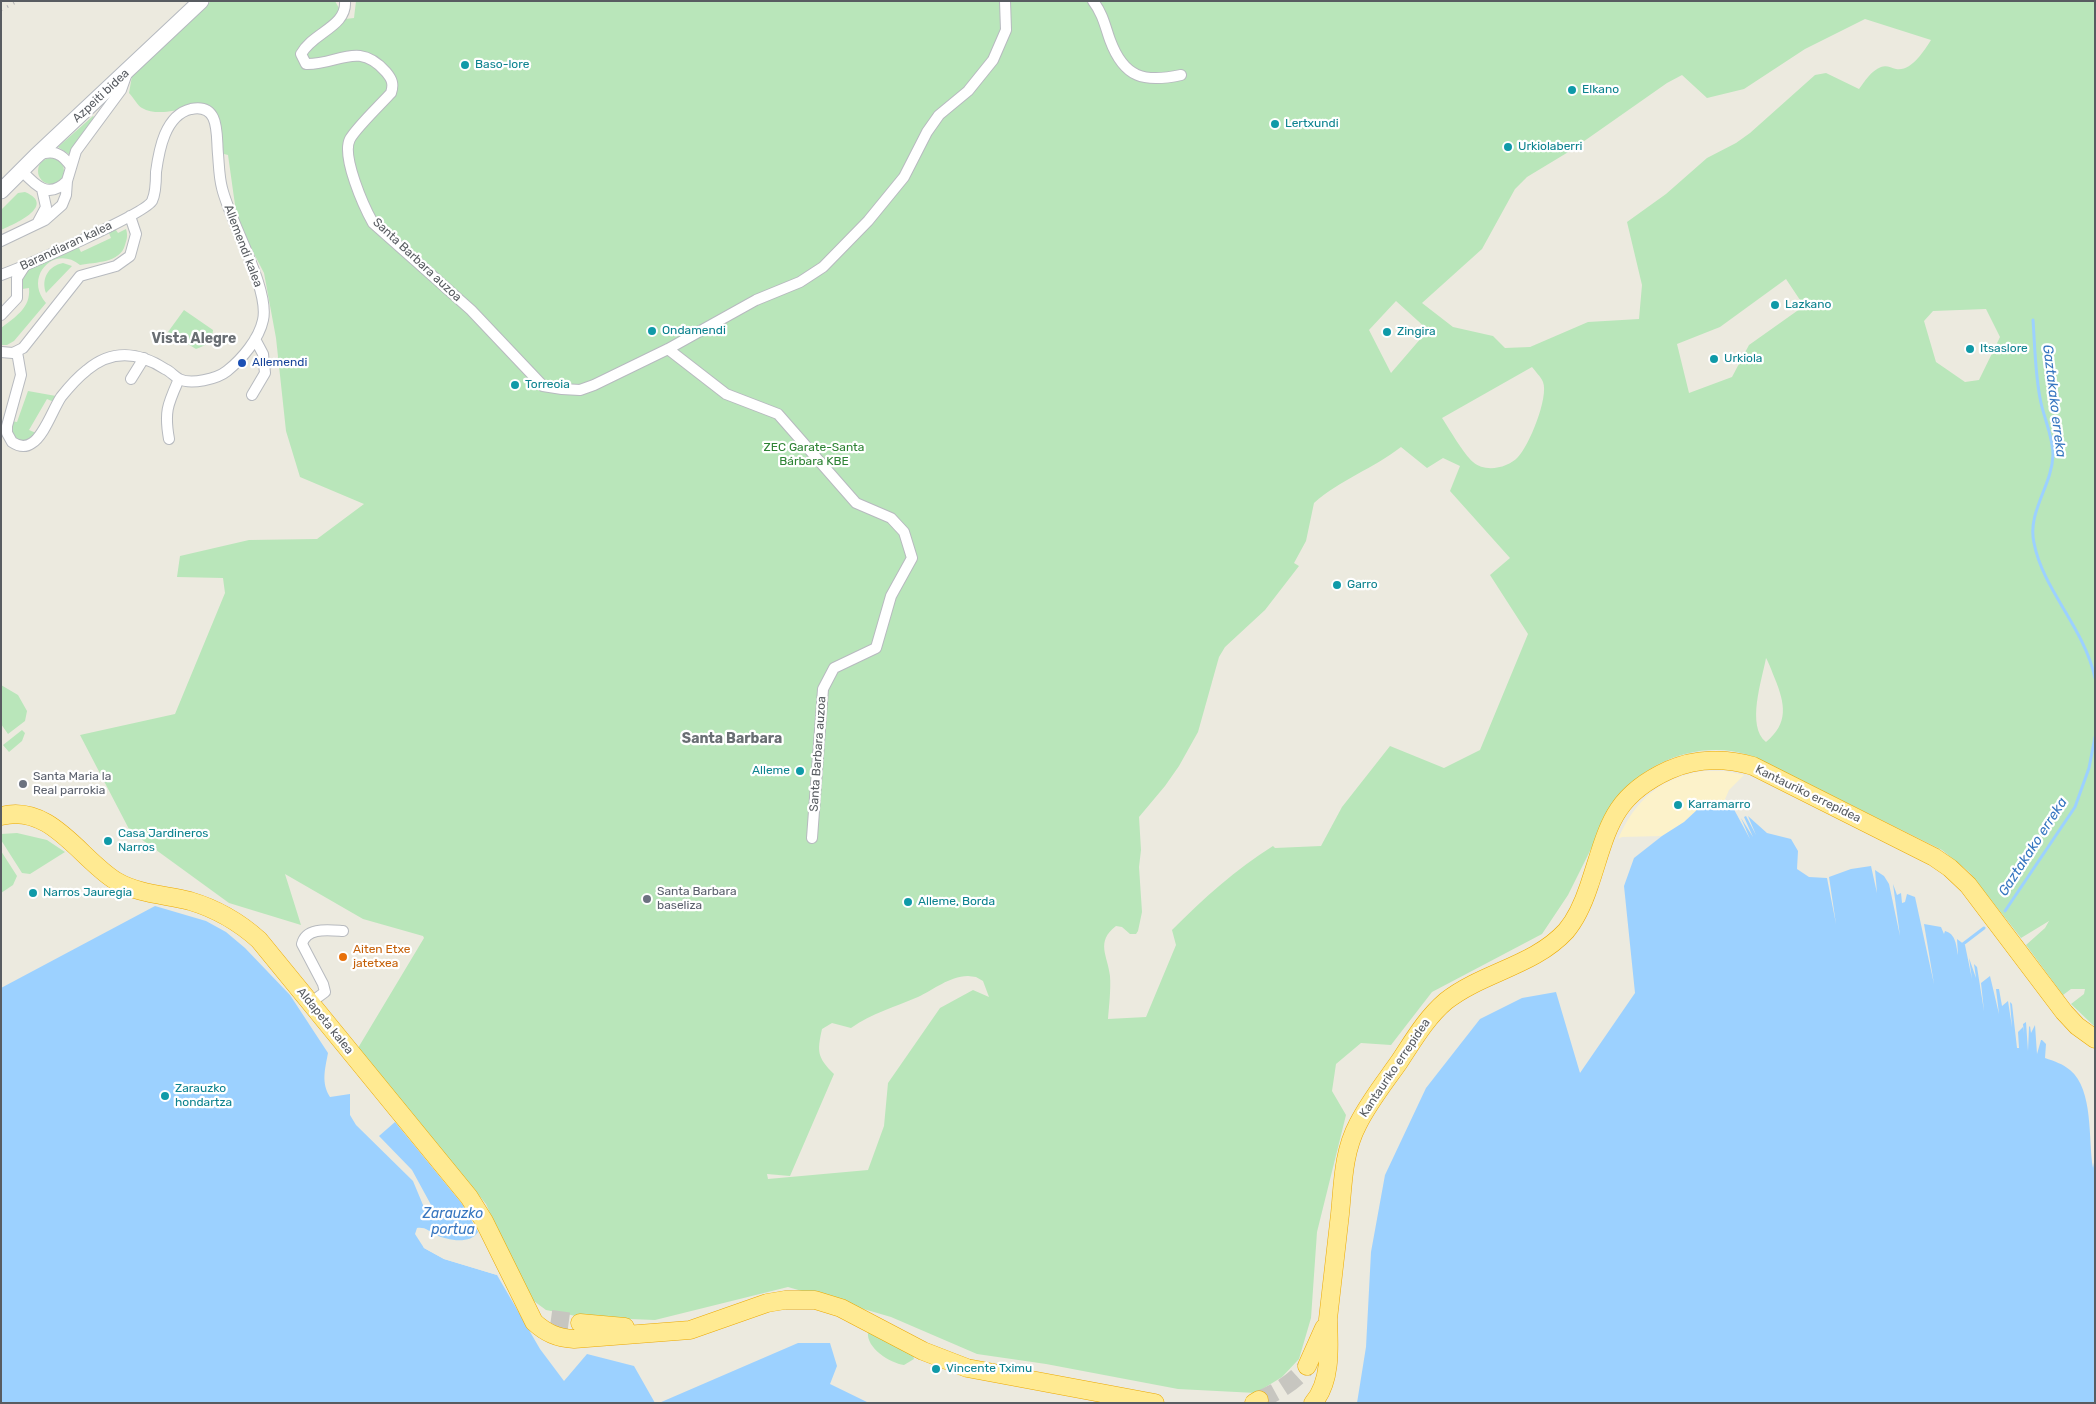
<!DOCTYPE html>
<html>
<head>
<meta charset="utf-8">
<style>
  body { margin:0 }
  #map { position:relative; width:2096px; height:1404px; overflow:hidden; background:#eceadf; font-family:Rubik,sans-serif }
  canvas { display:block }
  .frame { position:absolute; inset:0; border:2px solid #585c61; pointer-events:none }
</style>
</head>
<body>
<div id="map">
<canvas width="2096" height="1404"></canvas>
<div class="frame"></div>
</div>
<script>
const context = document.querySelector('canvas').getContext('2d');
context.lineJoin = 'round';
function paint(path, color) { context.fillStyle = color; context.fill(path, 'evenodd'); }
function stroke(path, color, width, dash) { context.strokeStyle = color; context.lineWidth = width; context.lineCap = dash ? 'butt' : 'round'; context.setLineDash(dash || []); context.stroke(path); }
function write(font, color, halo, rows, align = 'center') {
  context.font = font + ' Rubik,sans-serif'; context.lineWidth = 4.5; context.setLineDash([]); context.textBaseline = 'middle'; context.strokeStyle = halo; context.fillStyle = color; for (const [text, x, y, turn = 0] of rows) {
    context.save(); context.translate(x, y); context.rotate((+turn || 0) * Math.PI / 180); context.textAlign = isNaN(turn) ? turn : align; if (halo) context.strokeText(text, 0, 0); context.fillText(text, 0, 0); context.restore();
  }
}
paint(new Path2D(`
  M211,1H335L345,19L354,18L356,1H2095V1027L2071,1004L2084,994L2085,989H2071L2063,995L2026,945L2045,928L2049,921L2021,938L1969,872L1942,850L1752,756C1703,739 1648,759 1616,799L1568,895L1542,934L1432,992L1391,1045L1361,1043L1336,1064L1332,1091L1346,1115L1317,1232L1311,1318L1299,1359L1282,1377L1256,1393L1178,1389L1046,1364L977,1354L891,1317L788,1287L655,1320L581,1317L546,1310L527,1296L486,1204L358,1048L424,938L423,936L363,919L285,874L301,925L229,903L130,831L80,735L175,714L225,593L223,578L177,577L180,556L249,540L317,539L364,504L300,477L286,431L276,338L264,273L250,246L236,212L228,155L220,153L218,120L185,107C174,112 154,115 142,108C138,106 133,97 129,93L132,76ZM1865,19L1931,40C1924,51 1911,72 1896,69C1891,68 1887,65 1881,67C1871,71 1865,81 1859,89L1826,73L1815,75L1750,133L1736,143L1707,158L1666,194L1627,222L1642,285L1639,319L1588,322L1530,347L1505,348L1493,336L1453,327L1422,303L1482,249L1515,189L1527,177L1570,151L1667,83L1682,75L1707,98L1744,89L1805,49ZM1786,279L1804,306L1749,345L1732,377L1689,393L1677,344L1720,327ZM1396,301L1428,330L1391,373L1369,330ZM1986,309L2000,337L1979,380L1965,382L1936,362L1924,321L1933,311ZM1532,367C1535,371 1541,377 1543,382C1549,397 1529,446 1518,457C1508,468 1485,473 1473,462C1463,453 1450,430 1442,418ZM1401,447L1427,468L1443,458L1460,466L1450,491L1510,558L1490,575L1528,634L1480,750L1444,768L1390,746L1342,807L1321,846L1275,848L1273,846C1236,869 1203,899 1172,930L1176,945L1146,1017L1108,1019C1109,1006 1111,990 1110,976C1108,956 1095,942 1116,926L1122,927L1130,934H1136L1138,931L1142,912L1139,867L1141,850L1139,817L1165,786L1179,766L1198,732L1219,657L1225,647L1265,610L1299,566L1294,563L1306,541L1314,503C1340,480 1374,468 1401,447ZM1766,658C1769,663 1772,672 1775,679C1785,704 1789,723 1766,742C1746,726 1762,680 1766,658ZM968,976L976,977L983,981L989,997L973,990L940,1008L888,1083L884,1126L868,1170L768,1179L767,1174L790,1176L834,1074C817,1057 817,1052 822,1029L832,1023L851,1028C872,1013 895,1007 918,997C935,989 948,977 968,976Z
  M93,116L94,117L77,142L70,155L58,147Z
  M38 171a13 13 0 1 1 26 0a13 13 0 1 1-26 0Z
  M25,192C58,206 12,225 1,230V210L18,193Z
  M114,227L118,233L126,229C128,235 127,239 125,245C120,263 96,262 80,265C55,244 23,276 46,303L14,341L7,345H1V328C15,317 31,308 29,288L22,289L21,276L29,268L78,246L81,252L111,238L108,231Z
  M63,263L72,266L46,293C41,279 48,266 63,263Z
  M184,310L213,330C212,342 207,345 196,349L168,332Z
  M28,391L56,396L54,402L47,399L29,430L36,433C29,443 19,443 12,435L11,421L17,422Z
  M1,685L18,695L27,711L25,721L8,734L1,724Z
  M22,730L25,733L22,741L9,752L3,745Z
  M17,833L47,840L65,852L30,874L22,873L1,840V834Z
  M1,851L17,876L13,885L1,893Z
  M868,1332L913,1355L914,1359L904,1365C890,1363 866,1348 868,1332Z`), '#b9e6ba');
paint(new Path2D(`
  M1704,771H1725L1744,775L1729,790L1723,804L1698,809L1684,822L1662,836L1622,837L1618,839C1635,800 1661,777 1704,771Z`), '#fcf2ca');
paint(new Path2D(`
  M1730,802L1750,839L1741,818L1753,837L1744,817L1746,816L1756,835L1748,816L1767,833L1791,839L1798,851L1797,869L1809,877L1827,878L1836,924L1829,877L1851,869L1871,866L1877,893L1875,870L1884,876L1889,884L1900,936L1893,884L1897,895L1901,893L1902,903L1905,902L1907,894L1915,897L1934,984L1924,924L1941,927L1944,934L1945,931C1956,934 1956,945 1958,955L1957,939L1965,945L1972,979L1969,958L1976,978L1974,964L1977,967L1984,1011L1981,983L1990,976L1999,1014L1996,989H1999L2002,1006L2008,1001L2012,1027L2010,1002L2012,1004L2017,1048H2019L2018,1032L2023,1027L2024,1033L2023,1024L2026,1022L2028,1051L2029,1027L2030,1026L2031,1033L2035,1025L2037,1054L2041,1040H2042L2046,1044L2045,1058C2054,1061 2063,1064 2070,1070C2094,1090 2088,1140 2093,1168L2095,1157V1403H1357L1366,1347L1371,1252L1385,1175L1426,1088L1480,1019L1522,998L1556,992L1580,1073L1635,993L1624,886L1634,858L1662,836L1684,822L1698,809Z
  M155,906L206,921L226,932L245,948L290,995L328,1053C325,1069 321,1083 330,1097L350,1094V1115L356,1125L413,1181L428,1217H434L436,1214L412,1170L379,1136L395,1122L463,1205L478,1232C470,1245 447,1240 436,1235C428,1231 426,1227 417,1228L415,1234L424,1248L444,1259L497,1275L540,1349L564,1381L587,1354L634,1366L655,1403H1V988Z
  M798,1343H830L837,1366L830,1384L869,1403H659Z`), '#9cd1ff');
paint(new Path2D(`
  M421,1240H424L426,1247L445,1257L495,1272L497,1275L444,1259L424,1248Z`), '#eceadf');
stroke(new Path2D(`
  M2033,320C2035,347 2035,376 2041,403C2045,421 2053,437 2053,455C2052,486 2027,512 2034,543C2043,590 2084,627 2095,678
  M2005,911L2075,807L2089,768L2095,737
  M1963,944L1984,928`), '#9cd1ff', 3);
stroke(new Path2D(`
  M551,1319L580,1323
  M1259,1400C1277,1392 1295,1382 1307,1366`), '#c7c6c0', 18, [18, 9]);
const minor = new Path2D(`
  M345,1C347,27 313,32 301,54L306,64C338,65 358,40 386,72C392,79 394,84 391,93C381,104 356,128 350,139C341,156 364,207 373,223L471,310L543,386L562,389L580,390L594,385L668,349L756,300L800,282L823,267L868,221L904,177L927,132L939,115L968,91L993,60L1006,30L1005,1
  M1093,1C1103,14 1105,26 1110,40C1124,78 1144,83 1181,75
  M39,155C53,149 63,154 71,167
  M21,170C35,185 48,200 67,181
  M38,222L46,207L42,189
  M1,241L45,220L62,205L66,195L67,181L76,151L121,90L127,73
  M1,275C23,267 145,214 152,201C156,193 156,181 156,172C159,150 165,115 191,109C221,103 216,136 218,154C219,165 219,177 222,188C230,222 270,289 263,320C259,339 242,359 227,371C217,379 191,385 179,379C174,376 170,371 165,369C139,352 112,349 87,370C78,377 69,387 61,397C53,409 44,436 32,443C25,448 18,446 12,442L7,433V426L21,375L17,352
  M1,315L17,298V278L24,267
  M668,349L726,394L778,414L856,503L891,518L904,532L912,558L891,596L876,648L834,668L823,689L812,838
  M1,352L13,353L23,348L80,276L116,266L130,256L136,234L130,216
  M131,379L144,358
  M252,395L265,373L263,354L255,339
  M169,439C164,411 168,404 179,379
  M310,1003L325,992L323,984L302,944C306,927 328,930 343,931`);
const secondary = new Path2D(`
  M1,191L36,156L201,1`);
const trunk = new Path2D(`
  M1,816C51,803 80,859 116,881C138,894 166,895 190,901C217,909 238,921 259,940L469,1197L484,1221L534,1322C546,1333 557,1338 574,1339L690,1330L767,1303L785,1300H815L841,1308L923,1351L967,1368L1155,1403
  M580,1323L625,1327
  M1307,1366L1324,1328
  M1254,1403L1259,1400
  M1313,1403C1332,1382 1329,1344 1328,1319C1332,1284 1336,1249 1340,1214C1343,1184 1343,1152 1358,1124C1369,1102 1385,1082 1399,1062C1413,1041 1426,1018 1446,1001C1483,972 1534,966 1566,931C1577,918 1584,901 1589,886C1608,830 1610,797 1669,770C1696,758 1726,758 1753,766L1934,857L1950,868L1968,885L2064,1012L2077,1026L2095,1039`);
stroke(minor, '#b7babf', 12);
stroke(secondary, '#b5b9bf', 17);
stroke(trunk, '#eba800', 19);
stroke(minor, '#fff', 10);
stroke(secondary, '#fff', 15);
stroke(trunk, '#ffea92', 18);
stroke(new Path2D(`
  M1,10L18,1`), '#b3b4b4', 3, [1, 6]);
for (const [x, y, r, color] of [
  [465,65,5,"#0f9aa8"],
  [1572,90,5,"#0f9aa8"],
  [1275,124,5,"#0f9aa8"],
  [1508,147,5,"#0f9aa8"],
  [1775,305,5,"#0f9aa8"],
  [652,331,5,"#0f9aa8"],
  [1387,332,5,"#0f9aa8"],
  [1970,349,5,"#0f9aa8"],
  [1714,359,5,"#0f9aa8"],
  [242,363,5,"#1a4fb4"],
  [515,385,5,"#0f9aa8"],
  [1337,585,5,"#0f9aa8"],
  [800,771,5,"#0f9aa8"],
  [23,784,5,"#6b7280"],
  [1678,805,5,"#0f9aa8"],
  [108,841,5,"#0f9aa8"],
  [33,893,5,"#0f9aa8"],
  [647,899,5,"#6b7280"],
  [908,902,5,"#0f9aa8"],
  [343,957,5,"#e8710a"],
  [165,1096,5,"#0f9aa8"],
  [936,1369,5,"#0f9aa8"]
]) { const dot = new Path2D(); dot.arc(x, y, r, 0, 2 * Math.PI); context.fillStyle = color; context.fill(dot); stroke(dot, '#fff', 2); }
write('12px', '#0d838f', '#fff', [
  ["Baso-lore",475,65],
  ["Elkano",1582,90],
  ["Lertxundi",1285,124],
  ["Urkiolaberri",1518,147],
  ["Lazkano",1785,305],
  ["Ondamendi",662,331],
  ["Zingira",1397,332],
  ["Itsaslore",1980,349],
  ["Urkiola",1724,359],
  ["Torreoia",525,385],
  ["Garro",1347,585],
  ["Alleme",790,771,"right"],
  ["Karramarro",1688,805],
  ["Casa Jardineros",118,834],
  ["Narros",118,848],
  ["Narros Jauregia",43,893],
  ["Alleme, Borda",918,902],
  ["Zarauzko",175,1089],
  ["hondartza",175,1103],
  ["Vincente Tximu",946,1369]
], 'left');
write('12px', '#585c61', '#fff', [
  ["Azpeiti bidea",101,96,-43],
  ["Barandiaran kalea",66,246,-25],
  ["Allemendi kalea",243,246,69],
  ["Santa Barbara auzoa",417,260,43],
  ["Santa Barbara auzoa",818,754,-86],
  ["Kantauriko errepidea",1808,794,26],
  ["Aldapeta kalea",325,1021,51],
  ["Kantauriko errepidea",1395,1068,-56]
]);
write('12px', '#164399', '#fff', [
  ["Allemendi",252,363]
], 'left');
write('12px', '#2e8334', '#fff', [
  ["ZEC Garate-Santa",814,448],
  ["Bárbara KBE",814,462]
]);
write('12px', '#5b616d', '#fff', [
  ["Santa Maria la",33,777],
  ["Real parrokia",33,791],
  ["Santa Barbara",657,892],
  ["baseliza",657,906]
], 'left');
write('12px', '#c56008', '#fff', [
  ["Aiten Etxe",353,950],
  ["jatetxea",353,964]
], 'left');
write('bold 14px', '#696e73', '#fff', [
  ["Vista Alegre",194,339],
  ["Santa Barbara",732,739]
]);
write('italic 14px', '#3676c0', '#fff', [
  ["Gaztakako erreka",2054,401,83],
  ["Gaztakako erreka",2033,847,-57],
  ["Zarauzko",453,1214],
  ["portua",453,1230]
]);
</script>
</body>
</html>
